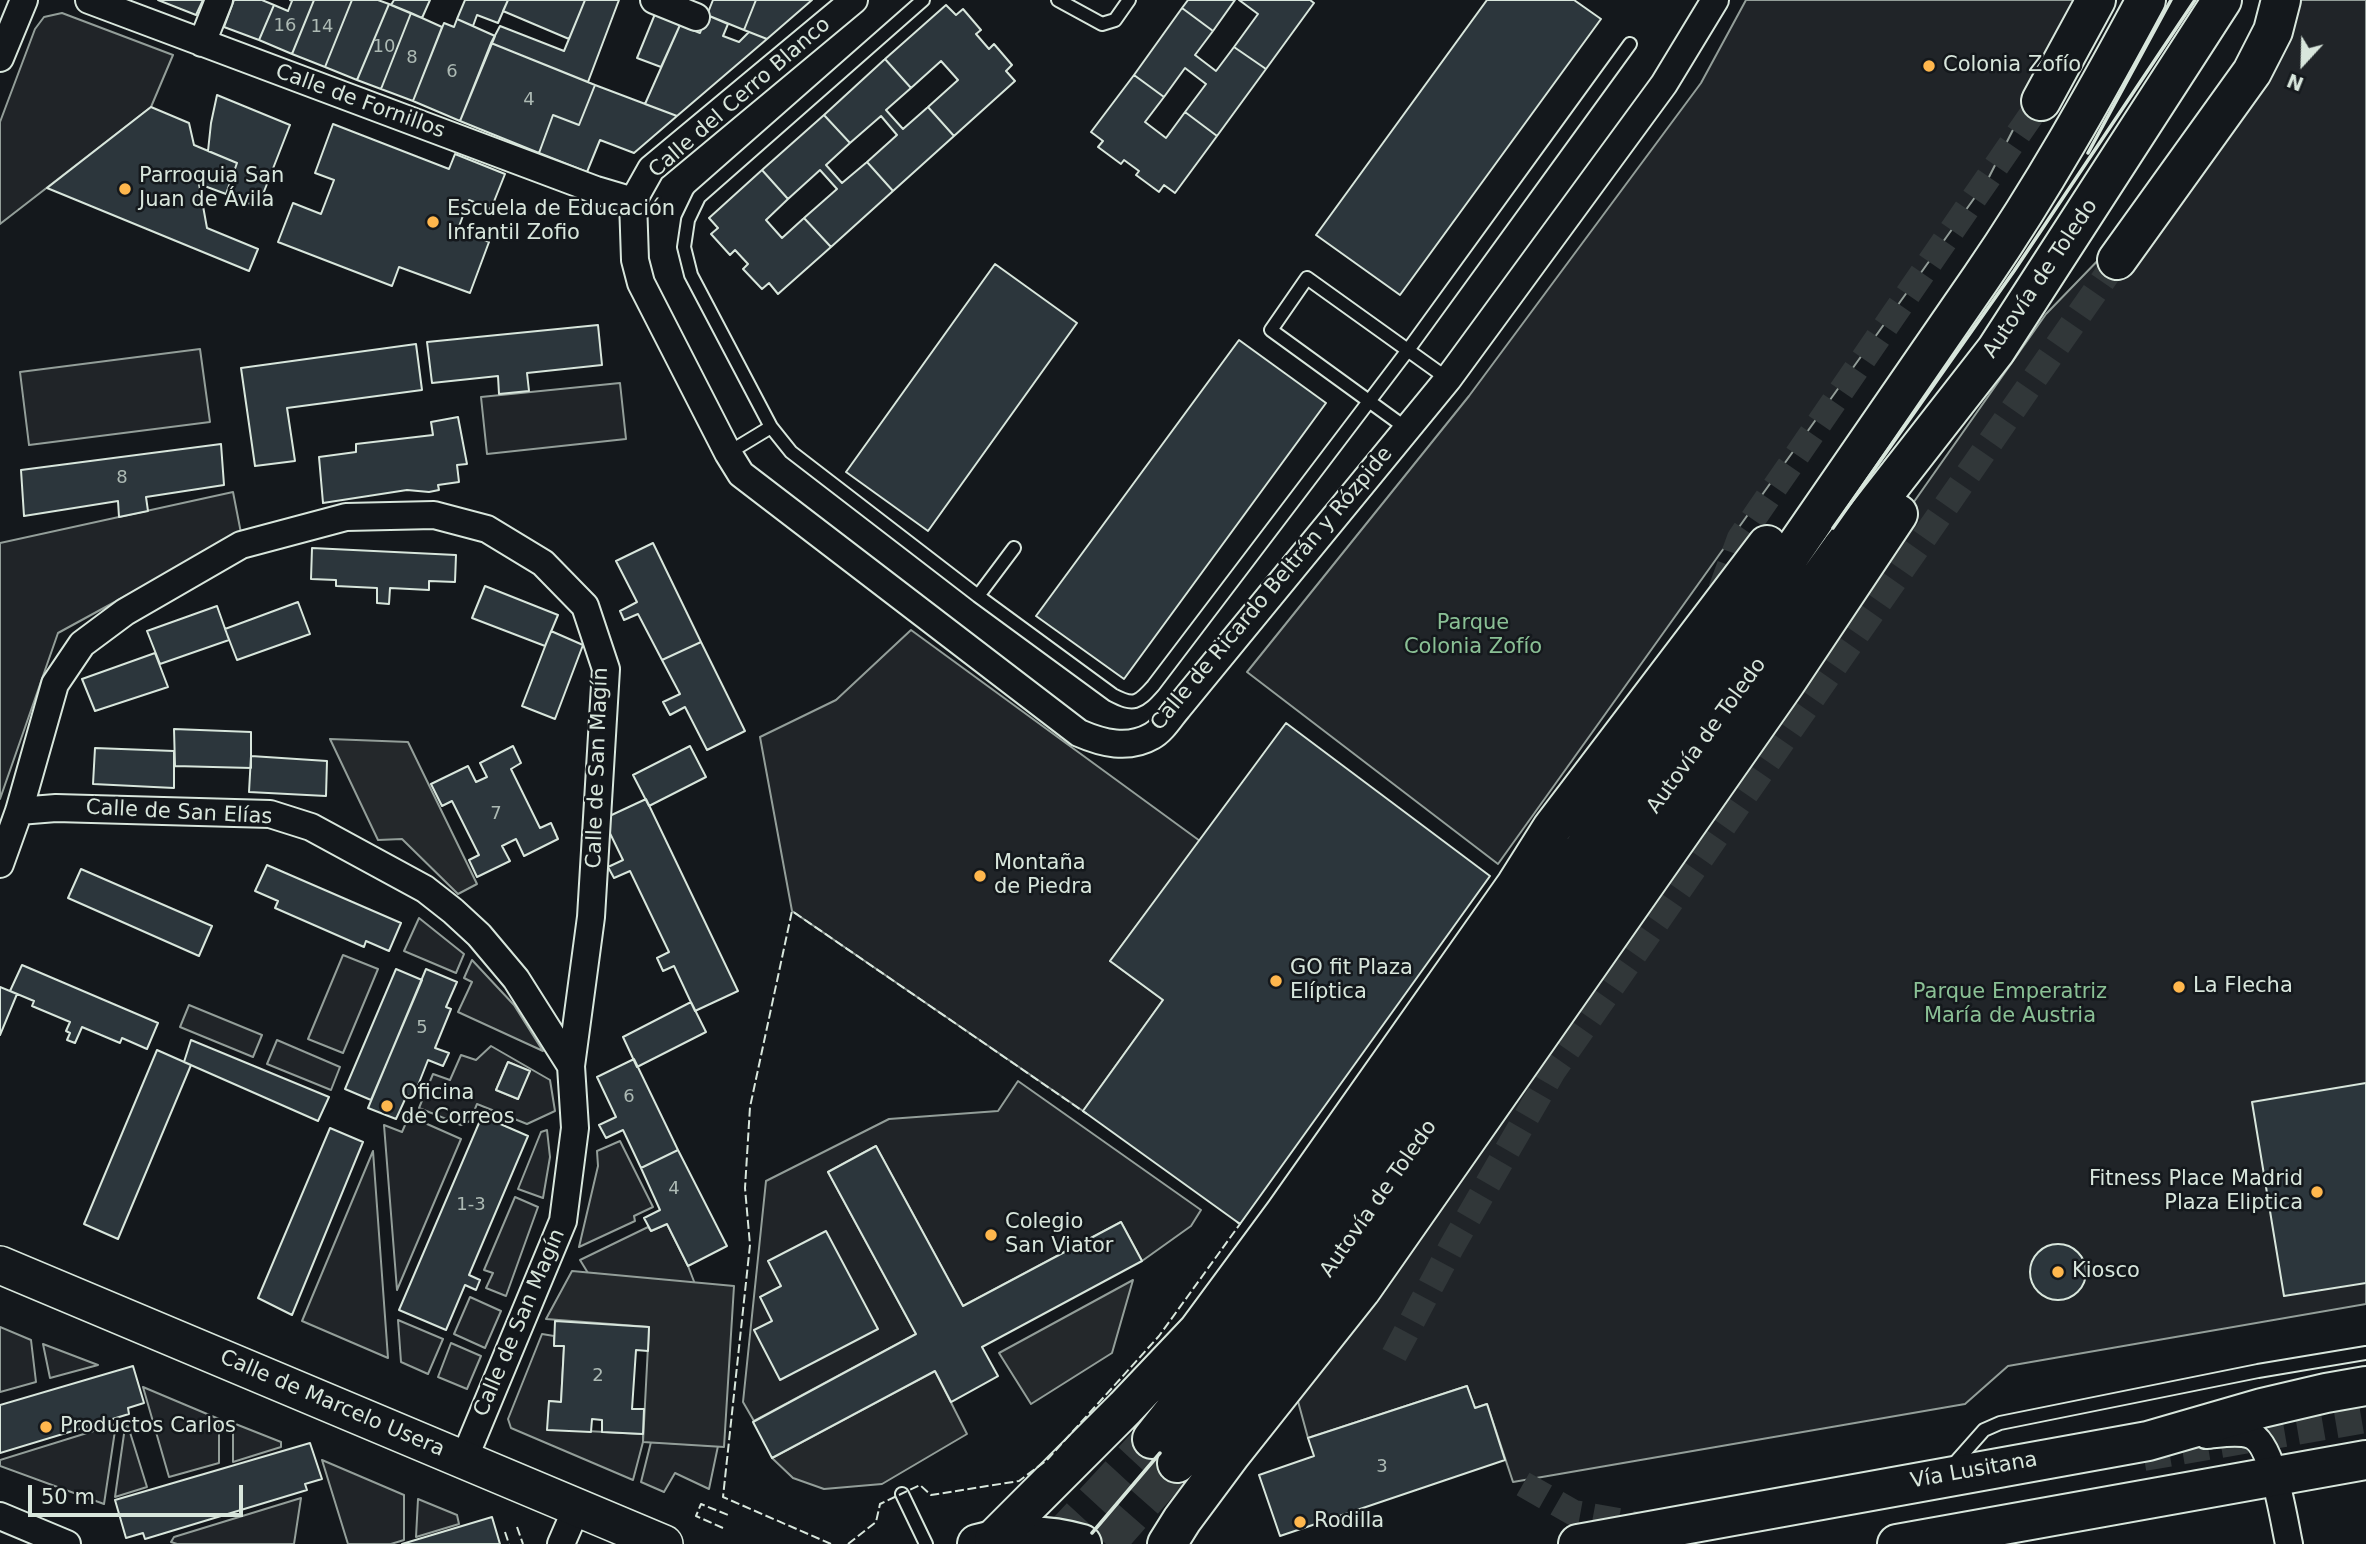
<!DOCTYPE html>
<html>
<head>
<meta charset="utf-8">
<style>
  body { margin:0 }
  #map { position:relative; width:2366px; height:1544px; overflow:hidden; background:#14181c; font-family:"DejaVu Sans",sans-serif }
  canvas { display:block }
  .north { position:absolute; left:2268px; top:28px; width:70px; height:70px; -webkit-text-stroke:5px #14181c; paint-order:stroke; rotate:202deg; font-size:19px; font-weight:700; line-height:28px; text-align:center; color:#d8e6dc }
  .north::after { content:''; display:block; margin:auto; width:24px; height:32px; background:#d8e6dc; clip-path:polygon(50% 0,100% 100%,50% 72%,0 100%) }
  .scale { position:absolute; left:28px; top:1485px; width:215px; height:32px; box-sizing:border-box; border:4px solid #d8e6dc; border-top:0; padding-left:9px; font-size:21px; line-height:24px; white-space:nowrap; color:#d8e6dc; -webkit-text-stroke:5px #14181c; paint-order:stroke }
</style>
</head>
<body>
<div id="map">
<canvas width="2366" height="1544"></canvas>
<div class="north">N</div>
<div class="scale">50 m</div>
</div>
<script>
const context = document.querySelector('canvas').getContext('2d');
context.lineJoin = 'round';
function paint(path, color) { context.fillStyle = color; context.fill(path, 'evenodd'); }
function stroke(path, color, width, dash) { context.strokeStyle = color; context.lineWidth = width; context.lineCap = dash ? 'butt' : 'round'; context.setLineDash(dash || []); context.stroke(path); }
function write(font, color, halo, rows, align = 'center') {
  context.font = font + ' "DejaVu Sans",sans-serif'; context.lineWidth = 5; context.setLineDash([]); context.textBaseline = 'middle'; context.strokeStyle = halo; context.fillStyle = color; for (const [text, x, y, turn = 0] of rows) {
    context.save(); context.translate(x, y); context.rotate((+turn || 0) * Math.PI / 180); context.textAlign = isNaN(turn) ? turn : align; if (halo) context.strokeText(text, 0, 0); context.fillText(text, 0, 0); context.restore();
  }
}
const green = new Path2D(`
  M1746,0H2079L1988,179L1498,864L1247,672L1469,396L1701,83Z
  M2291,0H2366V1304L2008,1366L1965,1404L1513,1482L1487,1404L1475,1408L1467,1386L1308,1438L1296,1394L1878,553L2046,314L2108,250Z
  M62,13L173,55L151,107L0,224V122L35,29L44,17Z
  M200,349L210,422L29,445L20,372Z
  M620,383L626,439L487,454L481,397Z
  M233,492L241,533L58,633L0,799V543Z
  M911,630L1200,841L1110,961L1163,1000L1083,1111L792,911L760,737L836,700Z
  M419,918L464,954L456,973L404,951Z
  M343,955L378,969L343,1053L308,1039Z
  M472,960L514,1005L543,1051L458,1012L472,982L464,978Z
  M189,1005L262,1035L253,1057L180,1027Z
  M277,1040L340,1067L331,1090L267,1064Z
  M491,1046L550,1080L555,1111L527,1124L477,1104L470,1121L461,1125L419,1108L433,1074L450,1080L461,1055L476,1060ZM508,1062L529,1071L518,1099L496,1090Z
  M1018,1081L1201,1210L1191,1226L1142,1261L1121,1222L963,1306L876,1146L828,1172L916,1334L754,1421L743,1402L766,1181L889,1119L998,1111Z
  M409,1116L461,1139L397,1290L384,1125L402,1132Z
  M547,1130L550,1157L543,1198L518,1189L541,1132Z
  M620,1141L653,1207L634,1216L635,1221L579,1247L598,1166L597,1151Z
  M373,1151L388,1358L302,1321Z
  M515,1197L538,1207L506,1296L486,1288L493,1273L484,1270Z
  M667,1224L688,1266L695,1284L588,1273L580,1260L648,1227L651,1231Z
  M470,1297L501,1311L485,1348L454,1334Z
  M398,1320L443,1339L428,1374L401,1362Z
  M0,1327L31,1340L36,1382L0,1392Z
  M542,1334L554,1336V1345L564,1346L561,1402L549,1401L548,1429L643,1434V1442L633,1480L511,1428L508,1419Z
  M451,1343L481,1356L467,1389L438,1377Z
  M43,1344L98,1365L50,1378Z
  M143,1387L219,1419V1463L169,1477Z
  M233,1423L281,1442V1447L233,1462Z
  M116,1424L104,1504L0,1466V1460Z
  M128,1426L147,1487L115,1497L125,1427Z
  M651,1442L718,1446L709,1489L675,1473L664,1492L641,1482Z
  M322,1460L404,1495V1540L391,1544H348Z
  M301,1498L294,1544H177L171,1542L174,1537Z
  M418,1499L457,1515L459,1524L416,1537Z`);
paint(green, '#202428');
stroke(green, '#939e99', 2);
const parking = new Path2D(`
  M330,739L408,742L477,884L458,894L402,839L378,840Z
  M572,1271L734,1286L724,1447L643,1442L649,1327L546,1319Z
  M1133,1280L1112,1353L1031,1404L999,1353Z
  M935,1371L967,1434L882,1484L824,1489L793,1478L772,1458Z`);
paint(parking, '#24282b');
stroke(parking, '#939e99', 2);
const building = new Path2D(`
  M158,0H203L196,15Z
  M234,0H262L274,5L259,40L224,27Z
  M290,0H314L292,54L259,40L274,5L288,11L292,1Z
  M314,0H352L325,67L292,54Z
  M352,0H378L389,4L357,80L325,67Z
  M394,0H430L422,18L391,5Z
  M465,0H508L498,23L477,15L473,26L457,19Z
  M508,0H585L569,39L503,11Z
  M585,0H619L588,82L491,43L500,26L564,51Z
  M713,0H756L744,30L707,15Z
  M756,0H812L767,39L744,30Z
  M1188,0H1235L1213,31L1182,8Z
  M1239,0H1310L1314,3L1266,69L1234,47L1258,14Z
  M1487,0H1574L1601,19L1400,295L1316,235Z
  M389,4L411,13L381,89L357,80Z
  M946,5L956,15L963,9L981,30L976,34L989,49L994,44L1012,65L1006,71L1015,81L954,136L928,107L958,80L941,61L911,88L885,59Z
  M1182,8L1213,31L1195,55L1216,71L1234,47L1266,69L1217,136L1185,112L1206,84L1185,68L1164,97L1134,75Z
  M411,13L442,27L413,101L381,89Z
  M655,14L680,25L661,67L637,58Z
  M707,15L728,24L723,36L739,42L749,32L767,39L677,116L645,104L680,25L700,33Z
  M457,19L495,36L460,121L413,101L444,23L454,27Z
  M491,43L595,85L579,125L553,115L539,153L460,121Z
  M885,59L911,88L886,110L903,129L928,107L954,136L893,191L867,162L897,135L881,116L850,143L824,115Z
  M1134,75L1164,97L1145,122L1166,138L1185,112L1217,136L1175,193L1164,185L1159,192L1136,175L1139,171L1124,160L1121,164L1098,147L1103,141L1091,132Z
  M595,85L677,116L634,153L600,140L587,172L539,153L553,115L579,125Z
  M217,95L290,125L258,207L226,194L237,163L208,151L211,123Z
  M151,107L189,123L194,145L237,163L226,194L199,184L207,228L258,249L249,271L47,188Z
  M824,115L850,143L826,165L842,183L867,162L893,191L831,247L804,218L837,189L820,170L788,199L762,170Z
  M333,124L449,169L455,154L505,174L491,209L469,200L458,229L489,242L470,293L399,267L392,286L278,242L293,203L321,214L334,180L315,173Z
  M762,170L788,199L766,220L782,238L804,218L831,247L778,294L769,283L762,289L743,269L748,264L735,250L730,255L711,234L718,228L709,218Z
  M995,264L1077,323L928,531L846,472Z
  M598,325L602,365L527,373L529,391L499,394L498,376L432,383L427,342Z
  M1239,340L1326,403L1124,679L1036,616Z
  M416,344L422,390L287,408L295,461L255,466L241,368Z
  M458,417L467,464L457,465L459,482L438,485L439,490L429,492L407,490L323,503L319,457L356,452V444L433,435L431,422Z
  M221,444L224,485L146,497L148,511L119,517L118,501L24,516L21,470Z
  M653,543L701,642L662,660L638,614L624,620L620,611L637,602L616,561Z
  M312,548L456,555L455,582L429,581V590L390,588L389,604L377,603V588L336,586V580L311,579Z
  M485,586L558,615L545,646L472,618Z
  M298,602L310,634L237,660L225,629Z
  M217,606L229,640L160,664L147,631Z
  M551,631L583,645L555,719L522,706Z
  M701,642L745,731L707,750L685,707L670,715L663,702L680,694L662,660Z
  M155,653L168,687L95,711L82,679Z
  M1286,723L1490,876L1240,1224L1083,1111L1163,1000L1110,961Z
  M174,729L251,732V768L175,766Z
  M513,746L521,763L511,769L540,828L551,823L558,839L524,856L516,839L502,846L510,861L477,877L469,860L479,855L452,801L442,806L431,784L468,766L476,782L487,777L480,763Z
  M690,746L706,777L649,806L633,775Z
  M95,748L174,751V788L93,784Z
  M251,756L327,761L326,796L249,792Z
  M646,799L738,991L695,1011L674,966L663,971L657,958L669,952L630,871L614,878L608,867L623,860L603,819Z
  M267,865L401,923L389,951L366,941L364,947L275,908L278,901L255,891Z
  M81,869L212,926L199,956L68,898Z
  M22,965L158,1023L147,1049L122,1038L120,1043L82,1027L75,1043L67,1040L70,1033L66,1031L70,1022L32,1006L34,1001L10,991Z
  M396,969L422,980L371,1100L345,1089Z
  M426,969L457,982L446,1007L451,1009L435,1048L449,1053L443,1066L428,1060L413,1098L407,1095L396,1119L368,1108Z
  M0,987L17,994L0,1035Z
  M691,1002L706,1032L637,1067L623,1037Z
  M191,1040L329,1097L318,1121L184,1062Z
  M157,1050L191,1065L118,1239L84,1224Z
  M634,1059L678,1150L641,1168L623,1130L606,1138L599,1125L616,1117L597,1077Z
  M508,1062L530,1071L518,1099L496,1090Z
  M2366,1083V1283L2284,1296L2252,1102Z
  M482,1116L528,1136L469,1275L480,1280L476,1290L465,1285L446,1330L399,1310Z
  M330,1128L363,1142L292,1315L258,1298Z
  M876,1146L963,1306L1121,1222L1142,1261L982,1347L998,1376L951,1402L935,1371L772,1458L753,1422L916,1334L828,1172Z
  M678,1150L727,1246L688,1266L667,1224L651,1231L644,1218L660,1210L641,1168Z
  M826,1231L878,1329L780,1380L754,1330L772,1321L760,1297L781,1286L768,1261Z
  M2030 1272a28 28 0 1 1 56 0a28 28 0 1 1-56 0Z
  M555,1321L649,1327L648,1351L636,1350L632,1409H644L643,1434L602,1432V1420L592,1419L591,1432L547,1430L549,1401L561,1402L564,1346H554Z
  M133,1366L144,1403L128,1408L129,1414L0,1453V1405Z
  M1467,1386L1475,1408L1487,1404L1505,1460L1280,1536L1259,1475L1314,1456L1308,1438Z
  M310,1443L322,1479L305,1484L307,1490L145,1539L143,1533L126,1538L115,1500Z
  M492,1517L500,1544H402Z`);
paint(building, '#2c363c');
stroke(building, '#d8e6dc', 2);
stroke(new Path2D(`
  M1721,590L1740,538L2041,101
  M1394,1355L1452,1246L1553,1071L2117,260
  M2144,1458L2366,1420
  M1523,1484L1574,1513L1640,1525`), '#313739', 26, [26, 13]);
stroke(new Path2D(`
  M1055,1544L1152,1439
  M1106,1544L1177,1463`), '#313739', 38, [38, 19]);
const lane = new Path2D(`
  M923,0L699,197L688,220L684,247L691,275L771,427L791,452L978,596L1113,695C1134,706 1138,703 1153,686L1408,350L1630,44
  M1058,0L1102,24L1115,20L1129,0
  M1406,428L1271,330L1307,278L1448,379
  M728,453L771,427
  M978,596L1014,548
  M1953,1465L1984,1430L2000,1423L2258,1371L2366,1353
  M902,1494L926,1544`);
const street = new Path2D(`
  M89,0L596,190L633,201
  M654,0L696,17
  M202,43L219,0
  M0,58L24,0
  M633,201L635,260L641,283L728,453L741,474L1079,733C1102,743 1128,750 1152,736C1162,731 1171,716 1178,708L1448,379L1664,84L1715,0
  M633,201L651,169L854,0
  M19,811L56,808L270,814L311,827L425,889L453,911L479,935L516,979L571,1066
  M0,864L19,811L55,684L82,644L125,612L241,545L346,517L434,515L487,529L543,563L585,606L606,669L591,917L571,1066L575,1128L563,1221L464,1459
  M2206,1435C2219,1434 2238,1430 2251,1435C2273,1444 2284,1521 2289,1544
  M0,1516L67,1544
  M561,1544L577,1507`);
const secondary = new Path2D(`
  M0,1265L664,1544`);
const primary = new Path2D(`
  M977,1544C1012,1534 1048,1534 1082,1544
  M1578,1544L2148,1441L2262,1408L2326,1393L2366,1386
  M1897,1544L2366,1460`);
const highway = new Path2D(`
  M2041,101L2096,0
  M2117,260L2252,72L2273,31L2281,0
  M1152,1439L1274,1285L1512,948L1650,758L1981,278C2042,189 2095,95 2146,0
  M1177,1463L1305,1306L1546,960L1841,549L1996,350L2222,0
  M994,1539L1125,1408L1198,1331L1285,1213L1516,885L1552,828L1767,545
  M1167,1544L1182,1520L1231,1454L1361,1290L1786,682L1898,514`);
stroke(lane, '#d8e6dc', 16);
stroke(street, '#d8e6dc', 30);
stroke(secondary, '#d8e6dc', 40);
stroke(primary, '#d8e6dc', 42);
stroke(highway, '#d8e6dc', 42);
stroke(lane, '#14181c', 12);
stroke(street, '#14181c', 26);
stroke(secondary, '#14181c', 37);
stroke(primary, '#14181c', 38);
stroke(highway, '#14181c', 38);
stroke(new Path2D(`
  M517,1527L523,1544
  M723,1528L696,1516L701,1504L728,1515
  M505,1532L509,1544
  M831,1544L723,1497L750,1245L745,1188L750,1107L792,911L1087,1114
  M848,1544L876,1522L880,1504L920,1485L931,1495L1019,1481L1047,1460L1159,1336L1240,1224L1237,1222`), '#d8e6dc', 2, [9, 3.5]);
stroke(new Path2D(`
  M2088,153L2171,0
  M1833,528L2014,271L2195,0
  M1092,1533L1160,1453`), '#d8e6dc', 3.5);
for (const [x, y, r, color] of [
  [1929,66,7,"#ffb74d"],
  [125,189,7,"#ffb74d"],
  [433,222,7,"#ffb74d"],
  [980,876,7,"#ffb74d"],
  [1276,981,7,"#ffb74d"],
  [2179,987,7,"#ffb74d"],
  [387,1106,7,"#ffb74d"],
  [2317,1192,7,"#ffb74d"],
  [991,1235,7,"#ffb74d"],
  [2058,1272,7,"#ffb74d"],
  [46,1427,7,"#ffb74d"],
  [1300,1522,7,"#ffb74d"]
]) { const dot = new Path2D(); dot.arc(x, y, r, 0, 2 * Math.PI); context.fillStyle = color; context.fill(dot); stroke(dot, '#14181c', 2.5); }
write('18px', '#adbab4', null, [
  ["16",285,26],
  ["14",322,27],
  ["10",384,47],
  ["8",412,58],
  ["6",452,72],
  ["4",529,100],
  ["8",122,478],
  ["7",496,814],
  ["5",422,1028],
  ["6",629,1097],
  ["4",674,1189],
  ["1-3",471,1205],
  ["2",598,1376],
  ["3",1382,1467]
]);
write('21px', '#d8e6dc', '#14181c', [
  ["Colonia Zofío",1943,66],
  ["Parroquia San",139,177],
  ["Juan de Ávila",139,201],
  ["Escuela de Educación",447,210],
  ["Infantil Zofio",447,234],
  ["Montaña",994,864],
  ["de Piedra",994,888],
  ["GO fit Plaza",1290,969],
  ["Elíptica",1290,993],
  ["La Flecha",2193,987],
  ["Oficina",401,1094],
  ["de Correos",401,1118],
  ["Fitness Place Madrid",2303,1180,"right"],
  ["Plaza Eliptica",2303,1204,"right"],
  ["Colegio",1005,1223],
  ["San Viator",1005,1247],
  ["Kiosco",2072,1272],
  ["Productos Carlos",60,1427],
  ["Rodilla",1314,1522]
], 'left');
write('21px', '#d8e6dc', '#14181c', [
  ["Calle del Cerro Blanco",740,98,-41],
  ["Calle de Fornillos",360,102,20],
  ["Autovía de Toledo",2041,279,-56],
  ["Calle de Ricardo Beltrán y Rózpide",1272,589,-50],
  ["Autovía de Toledo",1707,736,-54],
  ["Calle de San Magín",598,768,-88],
  ["Calle de San Elías",179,813,3],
  ["Autovía de Toledo",1379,1199,-55],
  ["Calle de San Magín",520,1323,-67],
  ["Calle de Marcelo Usera",332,1404,23],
  ["Vía Lusitana",1974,1471,-10]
]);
write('21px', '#8ac095', '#14181c', [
  ["Parque",1473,624],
  ["Colonia Zofío",1473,648],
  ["Parque Emperatriz",2010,993],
  ["María de Austria",2010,1017]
]);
</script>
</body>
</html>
